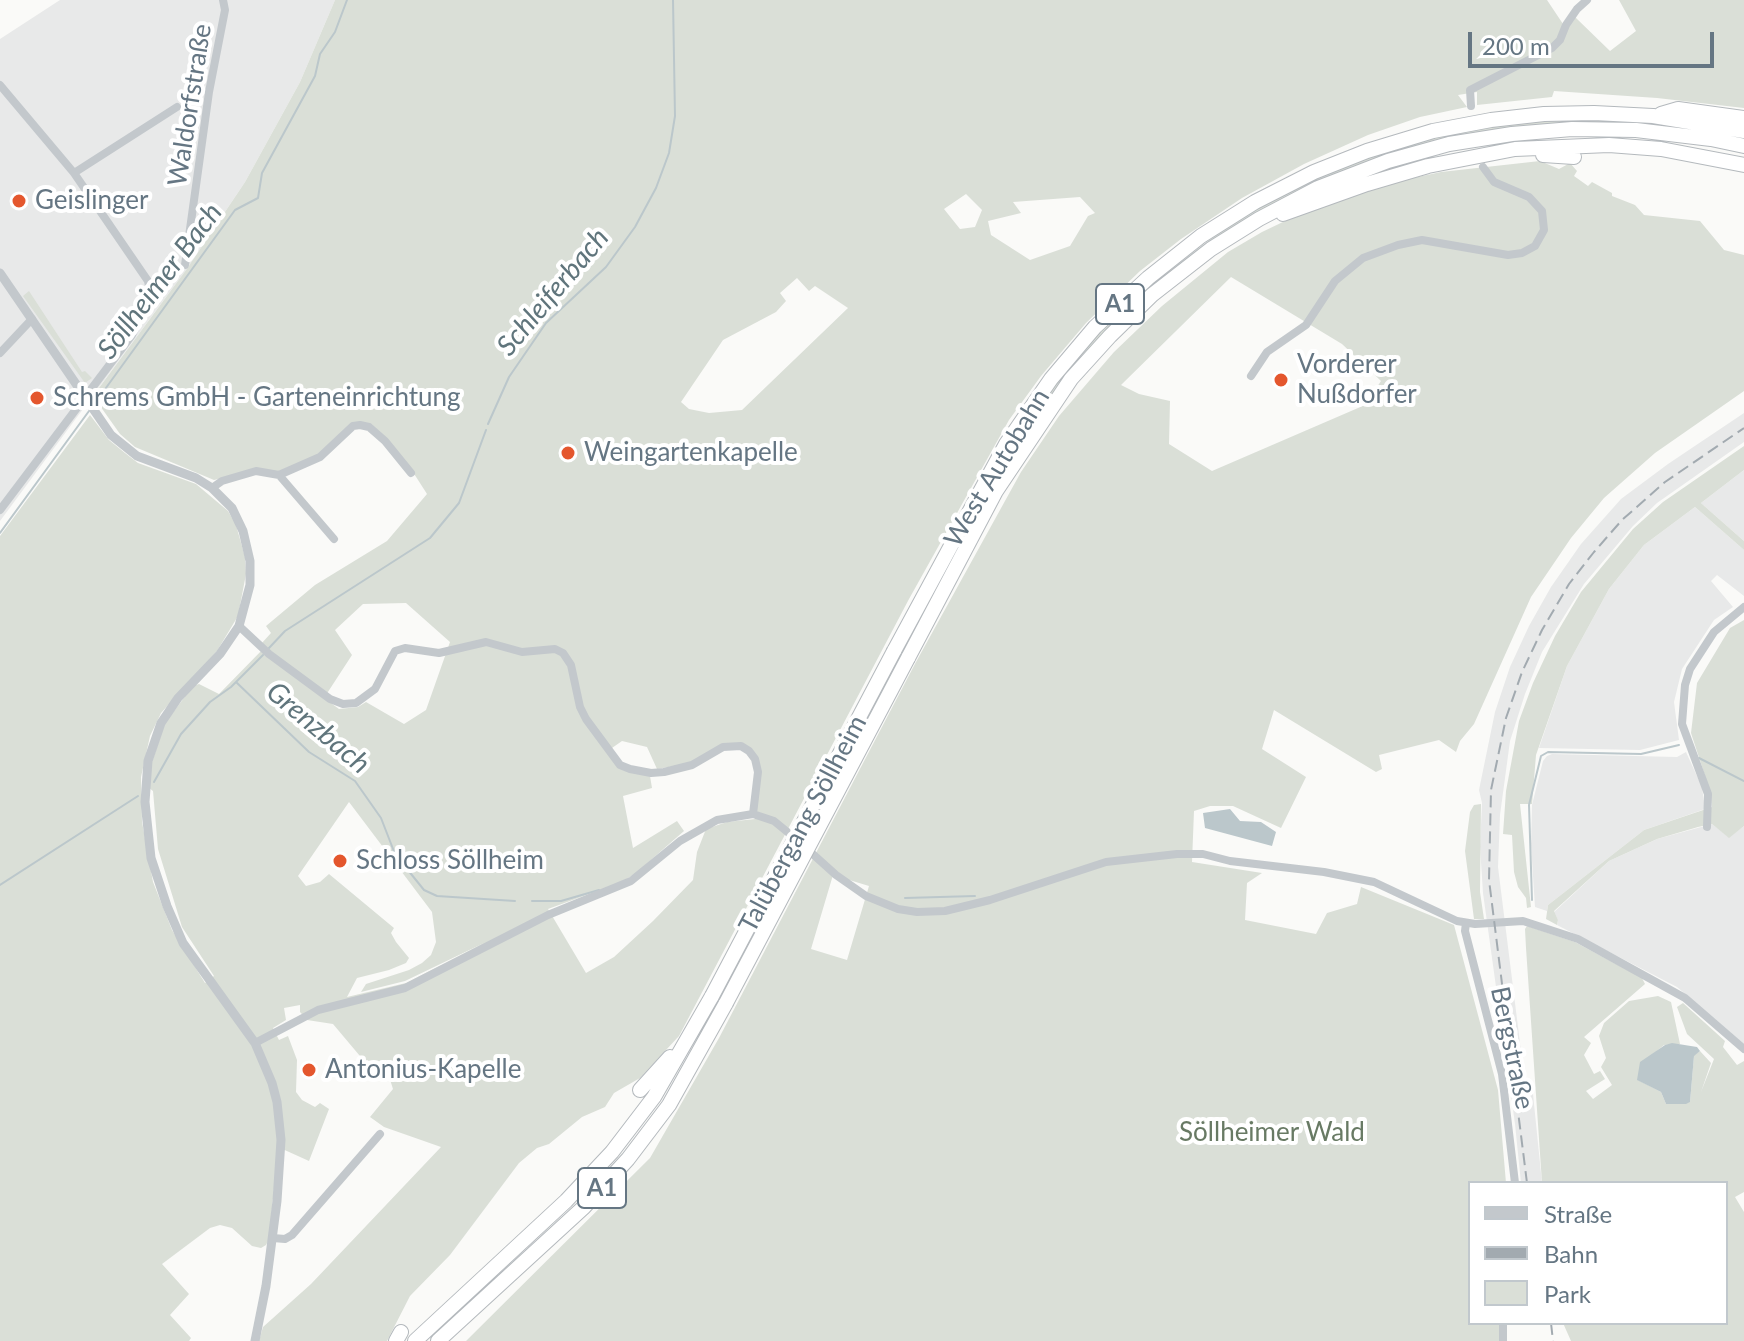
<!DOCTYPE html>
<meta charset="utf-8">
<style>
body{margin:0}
#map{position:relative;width:1744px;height:1341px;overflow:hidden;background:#fafaf8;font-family:Lato,sans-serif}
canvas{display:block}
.legend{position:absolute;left:1468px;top:1181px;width:260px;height:144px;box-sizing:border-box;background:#fff;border:2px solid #c1c8cd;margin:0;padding:10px 14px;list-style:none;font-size:24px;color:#657683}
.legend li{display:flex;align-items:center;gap:16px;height:40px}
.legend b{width:40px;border:2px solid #c1c8cd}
.scale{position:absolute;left:1468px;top:32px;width:246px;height:36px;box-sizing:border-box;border:4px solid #657683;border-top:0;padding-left:10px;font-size:24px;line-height:28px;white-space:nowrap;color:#657683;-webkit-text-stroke:6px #fff;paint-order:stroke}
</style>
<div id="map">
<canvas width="1744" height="1341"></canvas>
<ul class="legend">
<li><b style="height:10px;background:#c3c8cc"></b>Straße</li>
<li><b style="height:10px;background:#a2aab0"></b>Bahn</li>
<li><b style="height:22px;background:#dadfd7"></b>Park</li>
</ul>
<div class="scale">200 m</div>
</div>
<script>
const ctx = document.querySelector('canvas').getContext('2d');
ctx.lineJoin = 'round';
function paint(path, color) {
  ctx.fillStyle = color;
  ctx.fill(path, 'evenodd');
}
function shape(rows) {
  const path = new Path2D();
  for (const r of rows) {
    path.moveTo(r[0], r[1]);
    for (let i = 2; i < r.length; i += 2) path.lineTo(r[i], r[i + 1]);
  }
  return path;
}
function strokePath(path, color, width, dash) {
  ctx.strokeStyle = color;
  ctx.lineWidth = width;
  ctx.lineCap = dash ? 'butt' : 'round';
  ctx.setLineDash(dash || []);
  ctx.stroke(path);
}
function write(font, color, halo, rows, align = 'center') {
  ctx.font = font + ' Lato,sans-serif';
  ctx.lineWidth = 8;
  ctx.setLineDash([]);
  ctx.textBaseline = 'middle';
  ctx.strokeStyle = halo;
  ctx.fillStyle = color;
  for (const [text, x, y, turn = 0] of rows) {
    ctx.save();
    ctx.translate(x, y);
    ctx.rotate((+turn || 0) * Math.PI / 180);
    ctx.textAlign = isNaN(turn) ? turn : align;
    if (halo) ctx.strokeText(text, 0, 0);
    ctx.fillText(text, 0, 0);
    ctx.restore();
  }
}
const built = shape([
 [60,0,335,0,300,82,245,182,186,270,0,521,0,39],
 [1744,413,1744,442,1657,503,1633,526,1584,584,1542,652,1525,694,1510,741,1500,815,1498,867,1525,1083,1532,1084,1542,1183,1521,1183,1515,1124,1483,893,1480,847,1482,803,1479,790,1495,712,1510,667,1529,626,1551,587,1581,544,1621,499,1668,464],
 [1744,470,1744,541,1701,503],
 [1695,507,1744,550,1744,596,1717,575,1711,581,1733,607,1714,620,1682,669,1674,702,1679,740,1640,750,1539,748,1567,666,1609,589,1644,545],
 [1686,752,1702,787,1705,809,1644,830,1548,905,1547,911,1535,907,1531,845,1532,805,1543,761,1547,756,1552,754,1677,757],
 [1712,824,1729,837,1744,826,1744,1044,1677,987,1557,925,1558,920,1554,912,1609,861,1657,839]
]);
const green = shape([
 [335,0,1547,0,1563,24,1575,17,1610,51,1636,31,1619,0,1744,0,1744,108,1657,98,1554,91,1552,97,1477,105,1477,92,1458,95,1467,107,1420,117,1368,135,1304,164,1242,198,1181,239,1140,271,1086,323,1041,376,1009,420,909,599,679,1036,640,1078,614,1093,605,1107,582,1117,549,1144,537,1148,519,1163,450,1255,410,1296,387,1341,259,1341,263,1327,311,1284,441,1147,384,1127,370,1117,393,1089,387,1070,365,1062,333,1024,307,1020,300,1012,300,1005,284,1008,286,1020,273,1028,279,1040,288,1036,297,1060,296,1092,302,1100,315,1107,320,1103,329,1109,309,1161,278,1147,269,1239,266,1245,261,1248,252,1246,232,1228,220,1225,210,1228,162,1264,189,1294,170,1315,191,1338,189,1341,0,1341,0,536,90,415,109,440,125,453,138,463,196,484,228,511,236,525,245,557,246,574,238,616,217,651,161,713,150,736,141,777,142,822,153,882,172,930,205,983,214,976,182,927,158,849,153,791,149,788,151,765,165,723,193,686,199,684,219,694,264,648,261,644,271,633,266,626,315,585,387,541,427,494,411,469,360,423,315,456,277,472,257,470,214,480,135,447,120,434,93,396,186,270,245,182,300,82],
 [966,194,982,210,975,227,960,229,944,209],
 [1080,197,1095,213,1088,216,1070,246,1030,260,991,235,988,221,1021,213,1013,202],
 [797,278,809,291,815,286,848,308,742,410,709,413,689,409,681,402,723,340,776,312,786,301,780,293],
 [406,603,450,642,426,710,404,724,366,702,358,707,339,709,324,698,352,655,335,630,363,604],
 [622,741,647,747,657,769,692,763,741,743,761,773,755,819,727,822,706,829,697,852,693,880,653,921,614,957,586,973,548,909,622,882,636,873,684,831,677,821,633,848,623,796,652,788,650,776,612,759,612,748],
 [349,802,432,912,436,942,431,955,422,963,409,970,366,984,361,992,405,981,484,943,406,983,347,997,357,978,389,970,406,963,409,958,396,942,391,933,394,928,329,874,320,882,306,886,298,876],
 [1596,119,1664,123,1744,137,1744,140,1664,126,1596,122,1534,125,1459,135,1405,149,1354,166,1290,195,1234,227,1066,376,1006,463,973,519,1001,462,1064,371,1091,339,1136,296,1233,222,1288,191,1352,162,1403,146,1454,133,1531,120],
 [1540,161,1559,169,1570,163,1577,171,1574,176,1588,186,1592,182,1612,193,1612,196,1635,205,1644,215,1700,221,1724,250,1744,255,1744,391,1655,453,1604,498,1571,538,1531,597,1474,724,1460,741,1456,752,1439,740,1379,755,1382,769,1376,772,1274,710,1262,749,1306,777,1281,828,1233,806,1210,806,1194,811,1192,862,1262,873,1247,883,1245,920,1316,934,1327,913,1357,904,1361,887,1454,925,1498,1090,1506,1183,1470,1183,1470,1323,1502,1323,1499,1327,1499,1341,466,1341,650,1158,719,1038,916,662,1021,472,1059,416,1114,352,1162,306,1228,252,1262,232,1308,210,1390,183,1441,172],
 [1231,277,1342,344,1381,381,1365,405,1212,471,1169,444,1170,401,1139,394,1121,385],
 [833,875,869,886,847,960,811,949],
 [29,291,82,372,85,371,92,378,85,383,23,296],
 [1744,446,1744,470,1701,503,1744,541,1744,550,1695,507,1644,545,1609,589,1567,666,1536,755,1532,804,1520,804,1531,907,1527,908,1526,898,1518,887,1514,872,1512,835,1503,834,1506,791,1519,721,1533,683,1555,636,1581,592,1633,529,1663,502],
 [1744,620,1744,826,1729,838,1712,824,1698,827,1657,839,1609,861,1554,911,1558,920,1557,925,1546,919,1548,905,1644,830,1712,807,1711,794,1691,733,1697,683,1730,628],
 [1481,804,1480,892,1484,919,1474,919,1465,851,1470,812,1474,805],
 [1527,926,1575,942,1642,978,1645,984,1584,1037,1591,1043,1584,1055,1594,1074,1600,1071,1605,1079,1586,1091,1593,1099,1612,1085,1601,1067,1606,1058,1599,1036,1604,1023,1629,1001,1658,996,1671,1002,1680,1044,1664,1045,1646,1060,1638,1080,1661,1092,1666,1104,1690,1102,1694,1055,1700,1051,1711,1063,1701,1092,1714,1059,1687,1034,1677,1007,1683,1003,1725,1041,1723,1047,1737,1065,1744,1061,1744,1192,1735,1197,1744,1212,1744,1341,1571,1341,1563,1323,1726,1323,1726,1183,1542,1183,1526,948,1525,929]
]);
const water = shape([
 [1230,809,1240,821,1261,822,1276,832,1272,846,1205,828,1203,813],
 [1672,1043,1697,1047,1700,1051,1694,1056,1690,1102,1686,1104,1666,1104,1661,1092,1637,1080,1640,1062,1665,1045]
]);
const stream = shape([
 [95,403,235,210,258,198,262,173,315,76,320,54,335,32,347,0],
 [488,424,509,377,546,323,606,267,635,227,656,188,669,153,675,116,673,0],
 [0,533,89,411],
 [269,648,285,631,430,538,459,503,486,430],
 [236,682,309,752,355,781,381,818,395,854,424,890,437,896,515,901],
 [1699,758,1744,781],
 [154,782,181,734,210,702,231,687,263,655],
 [0,885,138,796],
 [905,898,975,896],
 [1532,900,1529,805,1541,756,1548,752,1641,754,1679,745],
 [532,901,561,901,599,890]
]);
const minor = shape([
 [0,85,74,173,148,281,151,296,132,335,0,510],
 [1471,106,1470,90,1552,48,1560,40,1566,25,1577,9,1587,0],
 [74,173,177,107],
 [185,265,209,92,225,10,223,0],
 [0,353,32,319],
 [1251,376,1267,352,1306,325,1335,281,1363,258,1398,245,1422,240,1508,255,1522,253,1535,246,1544,230,1542,211,1529,197,1494,182,1483,167],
 [279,475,334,539],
 [212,488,222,481,256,471,279,475,320,457,353,426,360,425,369,427,385,441,411,473],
 [239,626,269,654,330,699,343,704,356,703,375,689,395,651,405,648,439,653,486,642,522,652,555,649,563,653,571,665,580,707,586,719,620,765,630,769,651,773,664,772,692,765,723,747,741,746,749,751,755,759,758,772,753,814],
 [1707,827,1708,794,1682,724,1685,685,1690,669,1714,632,1744,607],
 [806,848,836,875,866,896,898,909,917,912,945,911,990,900,1106,862,1177,854,1203,854,1230,861,1324,872,1374,882,1457,921,1475,924,1523,921,1578,939,1685,998,1744,1049],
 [1466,923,1465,931,1502,1074,1515,1183],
 [255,1043,318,1010,405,988,548,915,631,881,680,841,717,820,753,814,774,821,796,839],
 [273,1238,285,1239,292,1235,380,1134],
 [1503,1341,1503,1323]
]);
const tertiary = shape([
 [0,273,111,435,137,456,196,478,212,488,232,508,243,531,250,561,250,585,239,626,220,654,178,698,161,723,148,761,145,802,151,858,167,906,183,943,255,1043,272,1083,277,1102,281,1140,277,1201,266,1286,255,1341]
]);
const motorway = shape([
 [1661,114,1678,109,1744,118],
 [1543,155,1574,157],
 [1283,214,1367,184,1428,166,1515,149,1609,145,1661,149,1744,165],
 [894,651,1006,444,1051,379,1095,327,1148,278,1201,236,1255,202,1314,172,1367,151,1433,131,1491,120,1544,114,1594,113,1653,116,1744,131],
 [908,658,996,491,1071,379,1110,336,1152,295,1211,249,1259,219,1318,188,1388,161,1449,144,1512,134,1572,129,1636,130,1711,139,1744,146],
 [640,1090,670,1057],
 [396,1341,401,1332],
 [415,1341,566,1201,612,1152,654,1097,712,996],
 [438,1341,584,1207,628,1159,669,1105,726,1003]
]);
const rail = shape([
 [1527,1183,1489,880,1491,790,1506,718,1522,672,1542,630,1569,584,1594,552,1622,520,1665,482,1744,428],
 [1551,1323,1553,1341]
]);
const motorwayBridge = shape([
 [712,996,894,651],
 [726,1003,908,658]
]);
const markers = [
 [19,201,8,"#e4572e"],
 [1281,380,8,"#e4572e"],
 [37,398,8,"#e4572e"],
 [568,453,8,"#e4572e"],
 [340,861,8,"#e4572e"],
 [309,1070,8,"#e4572e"]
];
const shields = [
 [1120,304,48],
 [602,1188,48]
];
const shieldNames = [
 ["A1",1120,304],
 ["A1",602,1188]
];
const streetNames = [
 ["Waldorfstraße",190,105,-81],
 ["West Autobahn",997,468,-59],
 ["Talübergang Söllheim",803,824,-62],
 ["Bergstraße",1512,1048,78]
];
const poiNames = [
 ["Geislinger",35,201],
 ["Vorderer",1297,365],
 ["Nußdorfer",1297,395],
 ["Schrems GmbH - Garteneinrichtung",53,398],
 ["Weingartenkapelle",584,453],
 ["Schloss Söllheim",356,861],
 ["Antonius-Kapelle",325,1070]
];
const parkNames = [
 ["Söllheimer Wald",1272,1133]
];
const waterNames = [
 ["Söllheimer Bach",160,281,-53],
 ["Schleiferbach",553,292,-50],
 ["Grenzbach",318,728,40]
];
paint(built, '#e8e9e9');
paint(green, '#dadfd7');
paint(water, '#bbc7cb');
strokePath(stream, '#bbc7cb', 2);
strokePath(motorway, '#b4b9bd', 16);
strokePath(minor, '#c3c8cc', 8);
strokePath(tertiary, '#c3c8cc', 9);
strokePath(motorway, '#fff', 14);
strokePath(rail, '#a2aab0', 2, [12, 6]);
strokePath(motorwayBridge, '#b4b9bd', 16, []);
strokePath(motorwayBridge, '#fff', 14);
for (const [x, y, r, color] of markers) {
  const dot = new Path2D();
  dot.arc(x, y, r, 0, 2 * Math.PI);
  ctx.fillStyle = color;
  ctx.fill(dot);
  strokePath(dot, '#fff', 3);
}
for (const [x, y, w] of shields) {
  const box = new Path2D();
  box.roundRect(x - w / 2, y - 20, w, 40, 6);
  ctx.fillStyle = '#fff';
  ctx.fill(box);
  strokePath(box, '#657683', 2);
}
write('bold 24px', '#657683', null, shieldNames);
write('26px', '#657683', '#fff', streetNames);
write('26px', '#657683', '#fff', poiNames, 'left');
write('26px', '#687a64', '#fff', parkNames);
write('italic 28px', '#60757c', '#fff', waterNames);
</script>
